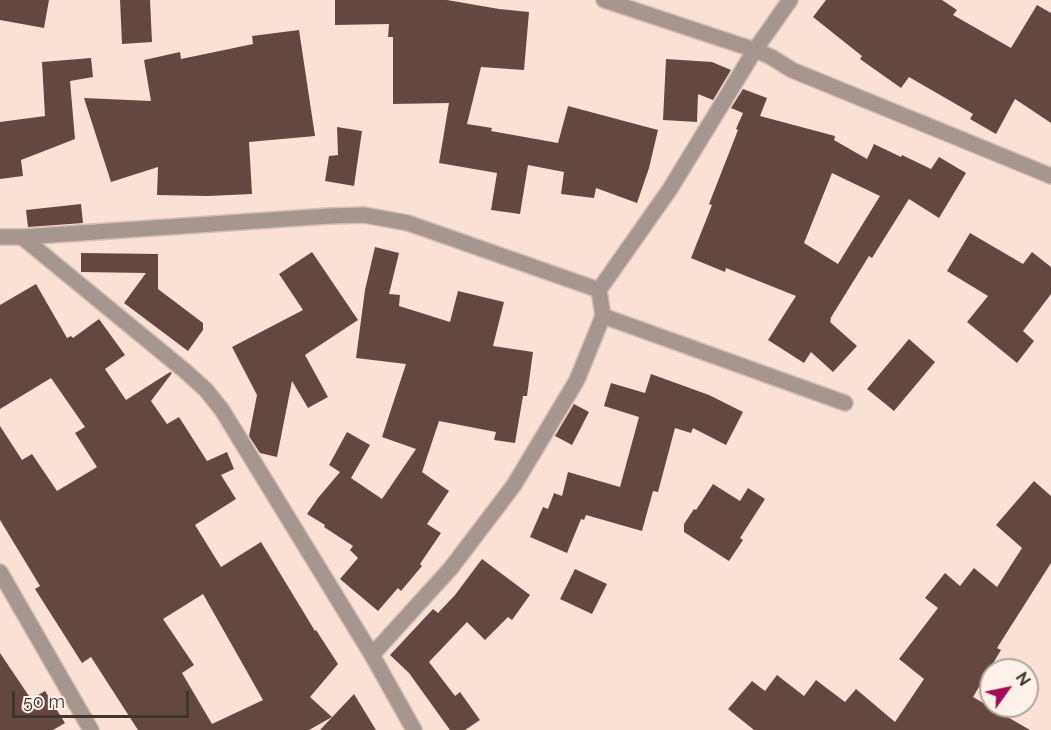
<!DOCTYPE html>
<style>
body{margin:0}
#map{position:relative;width:1051px;height:730px;overflow:hidden;background:#fbe1d3;font-family:Raleway,sans-serif}
canvas{display:block}
.north{position:absolute;left:979px;top:658px;width:60px;height:60px;box-sizing:border-box;background:#fef1ea;border:2px solid #b2a59e;border-radius:50%;rotate:57deg;font-size:16px;font-weight:700;line-height:24px;text-align:center;color:#40342d}
.north::after{content:'';display:block;margin:auto;width:21px;height:27px;background:#9f0e57;clip-path:polygon(50% 0,100% 100%,50% 72%,0 100%)}
.scale{position:absolute;left:12px;top:691px;width:177px;height:27px;box-sizing:border-box;border:3px solid #40342d;border-top:0;padding-left:8px;font-size:18px;line-height:21px;white-space:nowrap;color:#40342d;-webkit-text-stroke:4px #fef1ea;paint-order:stroke}
</style>
<div id="map">
<canvas width="1051" height="730"></canvas>
<div class="north">N</div>
<div class="scale">50 m</div>
</div>
<script>
const ctx = document.querySelector('canvas').getContext('2d');
ctx.lineJoin = 'round';
function paint(path, color) {
  ctx.fillStyle = color;
  ctx.fill(path, 'evenodd');
}
function shape(rows) {
  const path = new Path2D();
  for (const r of rows) {
    path.moveTo(r[0], r[1]);
    for (let i = 2; i < r.length; i += 2) path.lineTo(r[i], r[i + 1]);
  }
  return path;
}
function strokePath(path, color, width, dash) {
  ctx.strokeStyle = color;
  ctx.lineWidth = width;
  ctx.lineCap = dash ? 'butt' : 'round';
  ctx.setLineDash(dash || []);
  ctx.stroke(path);
}
const building = shape([
 [0,0,49,0,44,28,0,20],
 [120,0,150,0,152,42,122,44],
 [335,0,447,0,499,9,529,12,524,70,481,67,467,124,492,128,491,131,558,143,568,106,658,130,649,168,637,203,596,188,594,198,561,194,564,172,528,165,520,214,491,210,497,173,439,163,449,103,393,104,393,37,388,37,389,24,335,25],
 [826,0,942,0,957,10,953,15,1011,48,1037,5,1051,13,1051,123,1015,99,996,134,970,119,973,114,909,77,901,88,860,59,862,56,813,17],
 [299,30,315,136,249,142,252,194,208,196,157,195,158,167,111,182,84,98,151,101,144,60,180,52,181,59,253,44,252,36],
 [91,58,93,77,70,81,75,139,21,160,23,176,0,179,0,122,45,116,42,62],
 [666,59,712,62,731,70,713,100,698,94,697,122,663,120],
 [743,89,767,98,760,116,835,136,834,140,867,159,874,144,901,157,902,155,931,169,939,157,966,173,939,218,909,199,872,258,869,256,830,319,831,319,830,322,857,346,833,372,811,352,804,363,768,340,796,296,726,268,725,272,691,258,712,205,709,204,738,130,736,129,743,113,731,108],
 [832,173,880,196,838,264,804,243],
 [337,127,362,131,354,186,325,181,329,156,338,155],
 [81,204,83,223,28,227,26,210],
 [970,233,1023,264,1032,252,1051,267,1051,294,1023,331,1034,341,1017,363,967,322,988,296,947,271],
 [375,247,399,253,389,294,400,295,399,306,450,322,458,291,504,302,493,346,533,352,527,396,523,396,515,443,494,440,496,432,439,421,422,472,449,491,427,524,441,533,420,564,422,566,401,591,398,588,378,611,340,579,358,558,350,550,353,546,324,527,325,525,307,514,318,498,340,472,329,465,347,432,370,445,351,478,382,499,416,449,382,437,406,364,356,358,365,290],
 [312,252,358,320,305,355,328,397,308,408,292,381,277,457,260,453,249,436,257,395,232,347,303,310,279,274],
 [81,253,158,254,158,289,203,323,203,330,188,351,124,303,146,273,81,272],
 [36,284,67,338,71,336,73,338,99,319,125,355,105,369,126,400,170,372,172,373,151,401,167,424,179,417,207,461,227,452,234,469,221,475,236,499,195,525,221,567,261,542,315,631,316,630,338,664,310,697,332,717,309,730,138,730,91,657,82,663,35,589,40,586,0,520,0,426,22,460,32,454,57,491,97,467,75,433,85,427,51,378,0,409,0,305],
 [203,594,263,700,212,724,182,673,194,665,163,619],
 [909,339,935,362,894,411,867,389],
 [651,374,709,395,743,412,726,445,693,428,691,433,675,428,658,492,653,491,642,531,586,515,584,520,581,519,567,553,530,537,543,507,548,509,554,493,562,496,568,472,620,487,639,417,604,406,611,383,645,393],
 [574,404,589,412,572,445,555,436],
 [1034,481,1051,496,1051,563,997,648,1001,650,973,697,1030,730,754,730,728,709,752,681,765,691,777,675,804,696,816,680,845,702,856,689,895,722,924,679,899,659,938,608,925,598,945,573,960,586,974,568,997,587,1022,548,996,525],
 [713,484,740,501,748,488,765,499,740,538,743,540,729,561,684,532,684,524,694,509,696,510],
 [482,559,530,595,512,620,508,617,485,640,467,622,429,662,455,696,460,692,480,720,465,730,450,730,409,673,390,655,433,609,438,613,455,595],
 [575,569,607,584,592,614,560,599],
 [0,653,31,699,45,691,65,723,53,730,0,730],
 [354,694,376,730,320,730]
]);
const minor = shape([
 [604,0,755,50,790,0],
 [0,237,22,237,329,216,364,215,408,223,599,290,670,189,755,50,771,57,792,70,1051,176],
 [22,237,185,371,206,390,222,410,372,655,414,730],
 [603,316,845,403],
 [0,572,91,730],
 [372,655,451,568,514,485,577,380,603,316,599,290]
]);
paint(building, '#654742');
strokePath(minor, '#d6beb2', 18);
strokePath(minor, '#a59790', 15);
</script>
